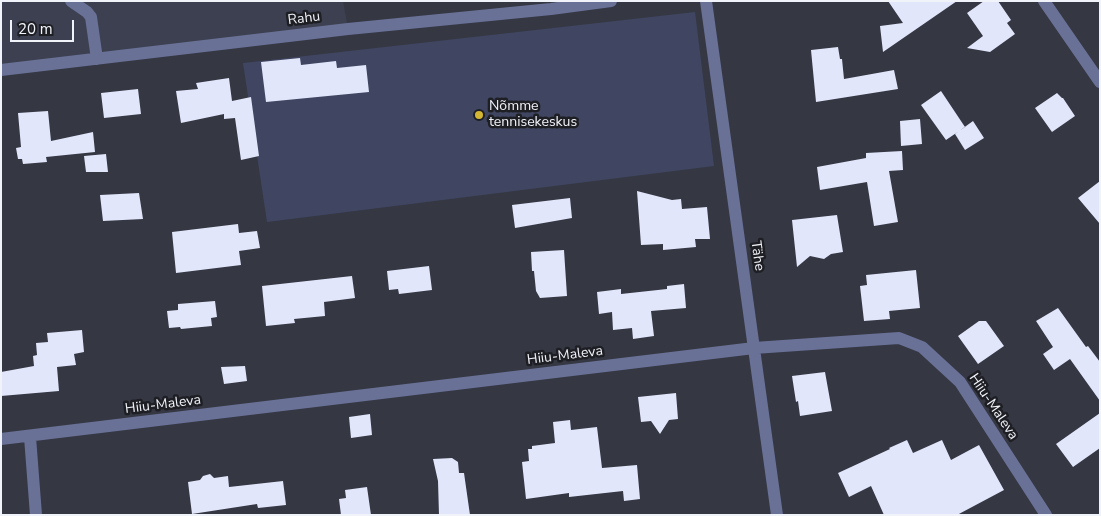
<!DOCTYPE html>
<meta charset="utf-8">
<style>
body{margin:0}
#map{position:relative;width:1101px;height:516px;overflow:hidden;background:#353743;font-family:"Nunito Sans",sans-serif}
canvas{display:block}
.frame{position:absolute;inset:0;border:2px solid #f1f3fa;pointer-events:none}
.scale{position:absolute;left:10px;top:20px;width:64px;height:22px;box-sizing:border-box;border:2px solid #f1f3fa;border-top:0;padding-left:6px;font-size:15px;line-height:18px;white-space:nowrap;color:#f1f3fa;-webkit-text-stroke:4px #1e1f24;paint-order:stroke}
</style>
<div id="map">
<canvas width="1101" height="516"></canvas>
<div class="frame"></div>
<div class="scale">20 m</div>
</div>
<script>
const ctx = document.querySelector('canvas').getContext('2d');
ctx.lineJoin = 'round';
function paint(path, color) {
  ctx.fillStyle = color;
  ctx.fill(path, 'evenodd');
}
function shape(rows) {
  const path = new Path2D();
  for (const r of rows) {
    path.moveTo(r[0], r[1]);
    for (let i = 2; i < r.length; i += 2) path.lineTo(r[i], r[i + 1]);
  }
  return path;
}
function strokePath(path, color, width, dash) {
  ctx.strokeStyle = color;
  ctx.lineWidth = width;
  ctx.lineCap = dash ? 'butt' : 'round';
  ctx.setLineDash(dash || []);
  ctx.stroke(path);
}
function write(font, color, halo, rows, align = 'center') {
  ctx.font = font + ' "Nunito Sans",sans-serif';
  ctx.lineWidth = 5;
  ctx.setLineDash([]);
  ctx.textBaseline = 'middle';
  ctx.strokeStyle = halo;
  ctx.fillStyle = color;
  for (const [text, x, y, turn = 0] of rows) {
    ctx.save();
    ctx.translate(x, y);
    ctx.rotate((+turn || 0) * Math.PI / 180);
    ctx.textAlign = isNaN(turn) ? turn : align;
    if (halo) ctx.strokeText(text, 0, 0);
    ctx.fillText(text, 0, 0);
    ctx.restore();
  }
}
const built = shape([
 [1,1,343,1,348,29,1,70]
]);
const green = shape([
 [695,12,714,166,267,222,243,63]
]);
const building = shape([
 [888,1,957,1,883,52,880,26,903,23],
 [984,1,998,1,1011,20,1007,23,1015,34,990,52,967,48,983,36,967,13],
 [838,47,840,59,842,59,844,79,894,70,898,89,816,102,811,50],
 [300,58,301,65,336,61,337,68,366,65,369,92,266,102,261,62],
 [229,78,232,101,251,97,259,156,241,160,235,118,224,119,224,114,181,123,176,91,198,89,196,83],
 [138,89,141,114,104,118,101,93],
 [941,91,965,127,946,140,921,105],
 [1057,93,1062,98,1063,98,1075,116,1052,132,1035,108],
 [48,111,51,141,93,132,95,152,46,157,47,162,23,164,22,159,18,159,16,148,21,147,18,113],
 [920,119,922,144,901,146,900,121],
 [973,121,984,138,965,150,955,134],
 [902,151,903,170,889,171,898,222,874,226,867,182,820,190,817,167,866,158,866,153],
 [106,154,108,172,86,172,84,156],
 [1100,181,1100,224,1078,198],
 [637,191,672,200,681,199,682,209,707,207,710,239,695,239,696,247,663,250,663,244,641,245],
 [139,193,143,219,103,221,100,195],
 [570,198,572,218,515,228,512,205],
 [837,215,843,252,831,254,824,259,810,256,797,267,792,220],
 [238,224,239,233,257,231,260,248,239,251,241,265,176,273,172,232],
 [564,250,567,296,540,298,536,291,534,271,532,271,531,252],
 [429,266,432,290,399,294,398,289,389,290,387,271],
 [916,270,920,308,889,311,890,319,864,321,860,286,867,285,866,275],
 [352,276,355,298,324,302,325,316,294,319,295,323,266,326,262,286],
 [684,284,686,308,651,311,654,336,633,339,632,328,613,330,612,312,599,314,597,292,621,289,621,294,667,289,667,286],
 [215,301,217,317,211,318,212,326,181,329,180,327,169,328,167,311,178,310,178,304],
 [1058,308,1086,347,1088,346,1100,362,1100,401,1070,359,1054,370,1043,354,1053,347,1036,321],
 [979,321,986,321,1004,346,978,364,958,336],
 [82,330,84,352,74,354,76,365,57,367,59,391,1,396,1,372,34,366,33,356,37,355,36,343,48,342,47,333],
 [245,366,247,381,224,384,221,367],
 [825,372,832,411,800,416,798,401,796,402,792,376],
 [676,393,678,419,669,420,660,434,651,421,641,422,638,397],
 [1100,413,1100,448,1073,467,1056,444],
 [370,414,372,435,351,438,349,417],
 [570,420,571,430,597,427,602,468,637,465,640,499,624,501,623,491,569,497,569,493,526,499,522,462,529,461,528,449,532,449,532,446,555,443,553,422],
 [907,440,913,453,942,440,951,460,979,445,1004,490,957,515,884,515,871,486,849,497,838,473,890,449,889,448],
 [452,458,458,462,459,473,464,473,470,515,439,515,438,481,433,459],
 [210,474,214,478,228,476,229,487,283,481,286,505,258,508,257,504,192,514,188,482,200,480,203,476],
 [367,487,371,515,341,515,339,499,346,498,345,490]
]);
const minor = shape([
 [71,1,87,12,91,17,97,59],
 [706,1,777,515],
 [1044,1,1100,82],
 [1,70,348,29,551,9,611,1],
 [30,437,36,515],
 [1,439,754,348,899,338,922,347,960,382,1046,515]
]);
const markers = [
 [479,115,5,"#d4b635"]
];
const streetNames = [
 ["Rahu",304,19,-7],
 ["Tähe",757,256,82],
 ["Hiiu-Maleva",565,356,-7],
 ["Hiiu-Maleva",163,405,-7],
 ["Hiiu-Maleva",993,407,56]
];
const poiNames = [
 ["Nõmme",489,107],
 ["tennisekeskus",489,123]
];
paint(built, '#3d4051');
paint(green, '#404661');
paint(building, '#e1e6fb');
strokePath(minor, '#697196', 12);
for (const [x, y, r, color] of markers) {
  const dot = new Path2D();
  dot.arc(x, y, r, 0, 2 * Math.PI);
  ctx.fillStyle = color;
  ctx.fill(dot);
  strokePath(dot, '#1e1f24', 2);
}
write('14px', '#f1f3fa', '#1e1f24', streetNames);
write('14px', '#f1f3fa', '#1e1f24', poiNames, 'left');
</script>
